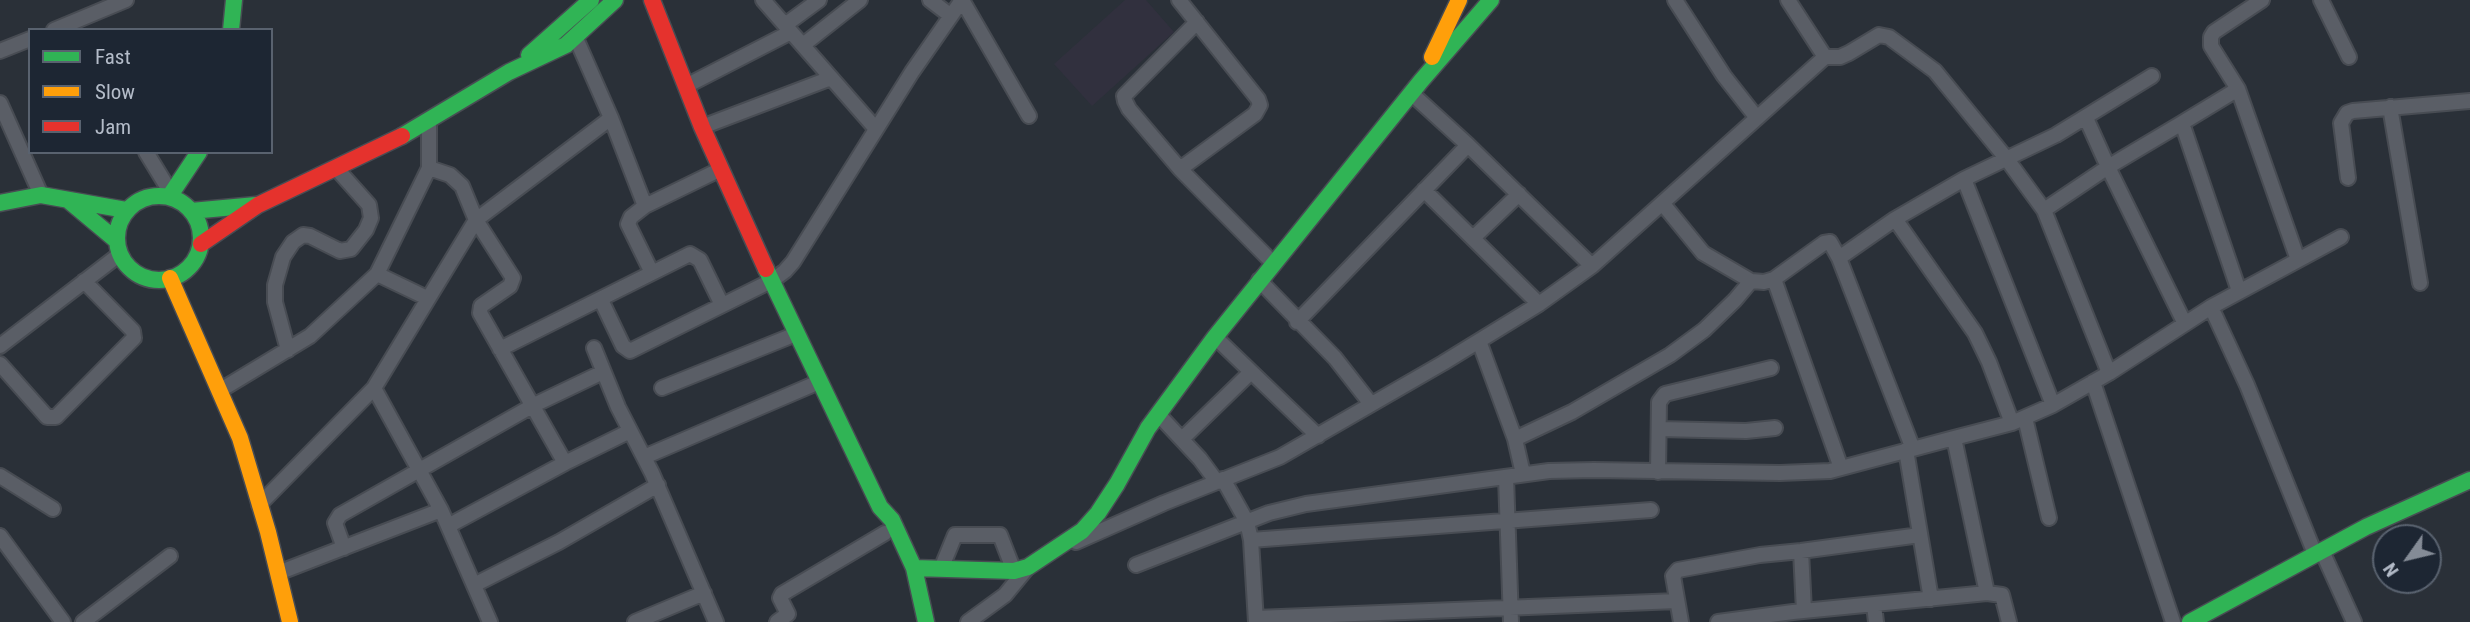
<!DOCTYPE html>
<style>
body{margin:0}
#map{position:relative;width:2470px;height:622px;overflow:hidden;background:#2a3038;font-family:"Roboto Condensed",sans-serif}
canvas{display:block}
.legend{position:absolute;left:28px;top:28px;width:245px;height:126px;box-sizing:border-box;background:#1d2633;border:2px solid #59626f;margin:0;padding:9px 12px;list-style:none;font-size:21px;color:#b4bcc9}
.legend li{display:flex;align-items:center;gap:14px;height:35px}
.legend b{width:35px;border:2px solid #59626f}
.north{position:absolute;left:2372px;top:524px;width:70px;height:70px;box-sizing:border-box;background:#1d2633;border:2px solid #59626f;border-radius:50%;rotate:236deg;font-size:19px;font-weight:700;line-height:28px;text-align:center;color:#b4bcc9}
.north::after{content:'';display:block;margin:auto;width:24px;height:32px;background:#848b96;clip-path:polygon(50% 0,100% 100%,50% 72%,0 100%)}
</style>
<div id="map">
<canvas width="2470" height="622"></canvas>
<ul class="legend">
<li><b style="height:9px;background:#30b455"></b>Fast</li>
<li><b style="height:9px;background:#ff9f0a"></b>Slow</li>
<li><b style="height:9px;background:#e5322d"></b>Jam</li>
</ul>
<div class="north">N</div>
</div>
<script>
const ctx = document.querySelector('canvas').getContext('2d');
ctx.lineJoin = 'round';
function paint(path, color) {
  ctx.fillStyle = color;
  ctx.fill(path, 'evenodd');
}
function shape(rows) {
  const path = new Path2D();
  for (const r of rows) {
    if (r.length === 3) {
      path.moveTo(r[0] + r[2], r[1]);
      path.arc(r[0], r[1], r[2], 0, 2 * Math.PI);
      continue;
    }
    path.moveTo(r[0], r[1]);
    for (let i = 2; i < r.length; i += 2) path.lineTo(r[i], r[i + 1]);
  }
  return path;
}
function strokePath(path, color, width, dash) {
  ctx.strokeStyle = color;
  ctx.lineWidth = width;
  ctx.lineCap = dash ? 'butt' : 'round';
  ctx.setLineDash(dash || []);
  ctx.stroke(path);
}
const medical = shape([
 [1125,0,1146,0,1174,32,1092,106,1054,64]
]);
const street = shape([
 [763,0,876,129],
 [930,0,951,16],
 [1179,0,1258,99,1260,105,1255,114,1180,169],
 [1675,0,1724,76,1757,118],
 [1788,0,1825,57],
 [2321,0,2349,57],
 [1197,22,1124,96,1125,101,1129,109,1180,169,1273,263],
 [785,25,819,0],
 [54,30,126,0],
 [575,36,611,118,645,206,721,169],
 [803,45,860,0],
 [0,51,30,39],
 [686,86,791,32],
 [2238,89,2298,260],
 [1411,93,1468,145,1592,266],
 [0,103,41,195],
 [2390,107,2420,283],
 [2086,118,2108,167,2185,324],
 [429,121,429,168,450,175,462,186,476,220,513,278,510,286,481,306,480,313,565,463,448,526],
 [702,127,831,78],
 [146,152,171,193],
 [2348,178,2341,123,2347,113,2353,111,2470,101],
 [1964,179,2053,405],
 [1424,190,1539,304],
 [645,206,631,217,628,224,652,273],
 [2044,210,2108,167,2182,123],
 [1895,219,1975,333,1989,362,2012,423],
 [1473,238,1519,194],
 [1839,258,1895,219,1964,179,2056,135,2152,76],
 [1774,279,1841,468],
 [1259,280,1335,358,1371,404],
 [1751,281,1764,282,1774,279,1824,243,1830,242,1839,258,1913,449],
 [2239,291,2182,123,2238,89,2211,46,2211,37,2214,32,2262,0],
 [427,298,377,274,429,168],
 [601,300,623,346,630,351,773,280,785,271,793,262,912,72,962,0,1029,116],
 [2211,307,2247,385,2315,554],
 [1297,322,1468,145],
 [1215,337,1318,436],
 [1479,341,1515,439,1523,474],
 [0,346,120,254],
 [594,348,618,407,652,473,716,622],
 [500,349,690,254,700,260,722,305],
 [288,350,275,302,275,285,283,257,293,242,303,235,310,236,340,251,351,249,366,230,371,218,369,205,336,168],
 [0,364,47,417,56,417,134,338,133,331,84,281],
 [2093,382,2173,622],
 [374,388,441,510,490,622],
 [662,388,796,334],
 [219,391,310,336,377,274],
 [1158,414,1200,459,1217,482],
 [2025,418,2049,518],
 [1659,429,1746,431,1775,428],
 [1954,438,1987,593],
 [1182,439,1251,372],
 [1515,439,1572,412,1670,355,1704,330,1735,300,1751,281,1703,253,1663,204],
 [1906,450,1931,599],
 [644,457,819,382],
 [565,463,630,431],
 [1658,472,1659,402,1665,394,1771,368],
 [0,476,53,509],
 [1506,477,1511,622],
 [1223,479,1247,522,1251,540,1256,622],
 [259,505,374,388,476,220,611,118],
 [0,536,63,622],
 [1251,540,1651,510],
 [1076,542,1164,503,1280,457,1443,363,1539,304,1592,266,1825,57,1840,57,1849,53,1879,35,1889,37,1935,71,2006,158,2044,210,2109,373],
 [344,548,335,523,340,515,534,405,603,372],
 [1801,551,1804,611],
 [2322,551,2354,622],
 [1136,565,1269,513,1306,504,1549,471,1594,470,1780,473,1830,471,1954,438,2012,423,2053,405,2109,373,2211,307,2341,237],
 [941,569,955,535,1000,535,1014,571],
 [278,573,441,510],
 [474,585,559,542,658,485],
 [1874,605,1876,622],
 [1256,618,1677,601],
 [83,622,170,556],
 [635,622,704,593],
 [777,622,788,614,780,598,782,594,885,533],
 [968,622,1005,595,1028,567],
 [1681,622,1673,576,1678,570,1760,555,1801,551,1920,535],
 [1718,622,1793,612,1987,593,2002,595,2009,622]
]);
const fast = shape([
 [231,30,234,0],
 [529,55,591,0],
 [402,136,509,72,566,45,615,0],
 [159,238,42],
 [169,197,199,152],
 [68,200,117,241],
 [0,203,41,195,126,210],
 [191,211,256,205],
 [766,269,880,507,892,520,914,568,926,622],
 [914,568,1014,571,1028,567,1082,531,1098,513,1117,484,1148,428,1215,337,1421,81,1491,0],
 [2190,622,2366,527,2470,480]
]);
const slow = shape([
 [1432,57,1459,0],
 [170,278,240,438,268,532,290,622]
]);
const jam = shape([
 [652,0,702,127,766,269],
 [201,244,258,205,402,136]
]);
paint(medical, '#31303e');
strokePath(street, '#484c53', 18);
strokePath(fast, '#484c53', 19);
strokePath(slow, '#484c53', 19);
strokePath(jam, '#484c53', 19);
strokePath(street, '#5a5e66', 14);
strokePath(fast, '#30b455', 16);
strokePath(slow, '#ff9f0a', 16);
strokePath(jam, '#e5322d', 16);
</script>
